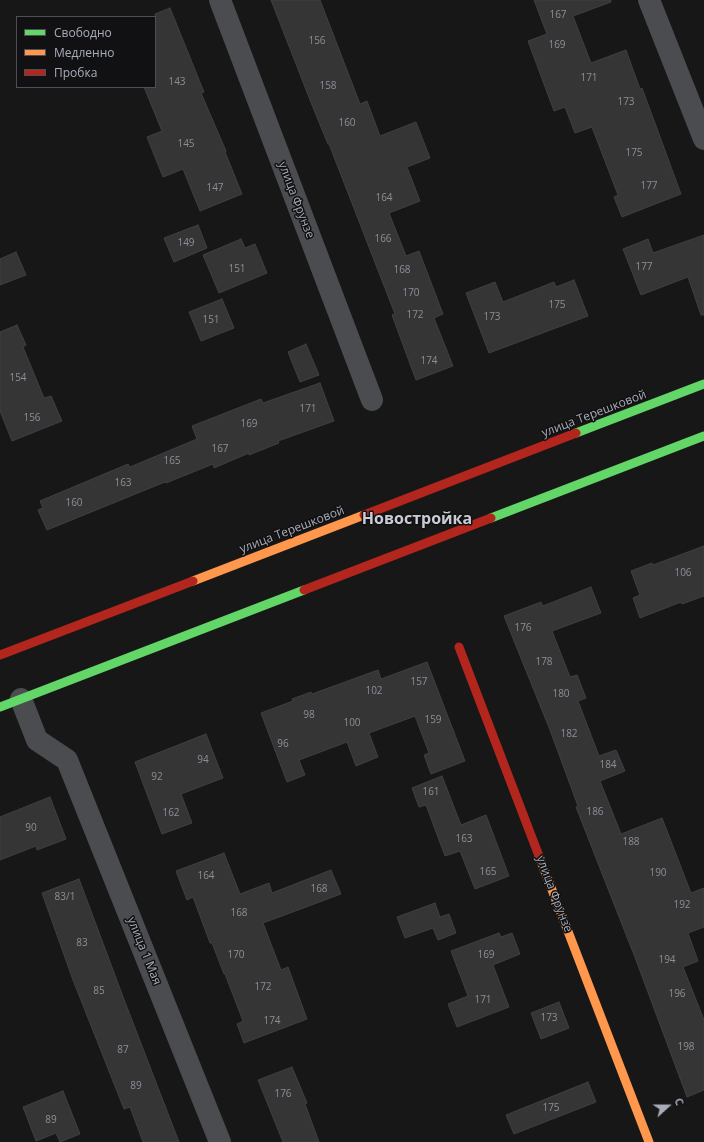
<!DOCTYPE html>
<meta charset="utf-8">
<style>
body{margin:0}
#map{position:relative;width:704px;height:1142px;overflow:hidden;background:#171717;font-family:"Open Sans",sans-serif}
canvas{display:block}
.legend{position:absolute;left:16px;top:16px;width:140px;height:72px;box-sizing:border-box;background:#111113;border:1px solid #4d4f55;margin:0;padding:5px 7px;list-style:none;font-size:12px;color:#a8adb8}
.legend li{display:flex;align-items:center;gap:8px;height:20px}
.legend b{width:20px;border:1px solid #4d4f55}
.north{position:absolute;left:648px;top:1086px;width:40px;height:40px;-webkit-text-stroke:3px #111113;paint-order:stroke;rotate:69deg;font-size:11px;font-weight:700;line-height:16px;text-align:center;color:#a8adb8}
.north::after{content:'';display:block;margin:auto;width:14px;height:18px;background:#a8adb8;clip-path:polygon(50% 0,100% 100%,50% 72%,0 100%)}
</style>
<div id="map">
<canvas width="704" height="1142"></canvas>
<ul class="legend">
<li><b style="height:5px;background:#63d668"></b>Свободно</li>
<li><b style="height:5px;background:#ff974d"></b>Медленно</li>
<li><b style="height:5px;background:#b3261e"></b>Пробка</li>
</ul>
<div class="north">С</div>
</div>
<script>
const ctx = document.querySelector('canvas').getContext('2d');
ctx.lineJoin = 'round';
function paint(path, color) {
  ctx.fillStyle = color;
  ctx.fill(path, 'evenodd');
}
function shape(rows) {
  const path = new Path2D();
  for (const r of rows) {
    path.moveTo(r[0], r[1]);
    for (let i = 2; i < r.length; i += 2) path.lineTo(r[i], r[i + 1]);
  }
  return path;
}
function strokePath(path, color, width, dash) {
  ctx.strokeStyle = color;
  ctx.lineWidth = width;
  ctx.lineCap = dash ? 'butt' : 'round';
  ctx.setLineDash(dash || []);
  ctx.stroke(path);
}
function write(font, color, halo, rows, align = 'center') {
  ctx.font = font + ' "Open Sans",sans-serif';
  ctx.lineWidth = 3;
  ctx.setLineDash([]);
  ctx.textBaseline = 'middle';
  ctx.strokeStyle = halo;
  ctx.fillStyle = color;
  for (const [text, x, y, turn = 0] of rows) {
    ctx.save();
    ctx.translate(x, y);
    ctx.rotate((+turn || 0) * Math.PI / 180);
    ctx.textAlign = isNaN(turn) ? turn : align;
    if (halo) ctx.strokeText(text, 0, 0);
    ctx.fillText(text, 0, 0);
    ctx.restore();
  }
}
const building = shape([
 [271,0,320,0,360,104,367,101,380,136,416,122,430,158,407,167,420,201,389,213,406,256,419,251,443,314,434,318,453,366,416,380,392,315,395,314,329,144,328,144,312,105,271,0],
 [534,0,611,0,611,2,573,16,591,63,626,50,640,89,642,88,681,194,622,217,614,197,618,195,592,127,575,133,565,107,554,111,528,41,547,34,534,0],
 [170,8,204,92,201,93,226,151,225,152,242,194,200,211,183,169,163,177,147,137,162,131,144,87,155,87,155,14,170,8],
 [198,225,207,248,174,262,164,238,198,225],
 [704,235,704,315,701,315,688,277,641,295,623,249,648,239,653,253,704,235],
 [241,239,245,248,255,244,267,273,219,293,203,255,241,239],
 [16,252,26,275,0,285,0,259,16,252],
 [574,280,588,316,489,353,466,293,495,282,503,302,554,282,556,287,574,280],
 [222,299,234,328,201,341,189,312,222,299],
 [17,325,26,345,23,347,44,398,51,396,62,421,12,441,0,411,0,332,17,325],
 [306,344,319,375,300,382,288,352,306,344],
 [320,383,334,421,278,441,279,443,249,455,249,453,214,468,213,464,166,483,165,482,47,530,38,510,43,508,40,501,128,464,130,467,197,439,192,426,261,399,263,403,320,383],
 [704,546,704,596,682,604,681,602,640,618,633,598,640,595,631,571,652,563,653,565,704,546],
 [591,587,601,613,552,631,570,677,577,675,586,698,578,701,599,756,616,750,625,771,600,781,621,834,662,818,691,893,704,888,704,927,688,933,698,961,683,967,704,1020,704,1090,687,1097,636,960,576,807,578,806,550,730,504,616,541,602,543,606,591,587],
 [427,662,465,761,431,774,424,755,429,753,415,716,369,733,378,757,356,766,347,742,299,760,305,775,287,782,261,713,293,701,292,699,311,692,312,694,378,670,381,679,427,662],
 [206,734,223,778,181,794,192,823,162,834,135,762,206,734],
 [442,776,461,825,486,815,509,876,475,889,460,851,445,856,426,805,419,807,412,788,442,776],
 [50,797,66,839,37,850,36,846,0,860,0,817,50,797],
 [224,853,240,894,269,883,272,893,331,870,341,894,263,923,281,970,288,967,307,1019,244,1043,237,1024,243,1021,225,974,224,974,212,943,210,943,193,897,187,900,176,871,224,853],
 [79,879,125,1002,179,1142,143,1142,130,1107,124,1109,73,980,42,893,79,879],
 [435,903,440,917,449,914,456,933,438,940,433,928,405,938,397,917,435,903],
 [499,933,501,937,512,933,520,954,493,965,509,1007,457,1027,448,1004,468,996,451,951,499,933],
 [559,1002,569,1028,541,1039,531,1013,559,1002],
 [292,1067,307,1103,305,1104,319,1142,283,1142,258,1080,292,1067],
 [588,1082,596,1102,514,1134,506,1115,588,1082],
 [63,1091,80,1134,60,1142,56,1133,36,1141,23,1107,63,1091]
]);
const street = shape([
 [220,0,372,400],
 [649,0,704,139],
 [21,699,37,740,67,760,220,1142]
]);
const fast = shape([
 [576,433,704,384],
 [491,518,704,436],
 [0,707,304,590]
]);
const slow = shape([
 [193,581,364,515],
 [539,856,649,1142]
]);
const jam = shape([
 [364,515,576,433],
 [304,590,491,518],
 [459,647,539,856],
 [0,655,193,581]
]);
const numberNames = [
 ["167",558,15],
 ["156",317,41],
 ["169",557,45],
 ["171",589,78],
 ["143",177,82],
 ["158",328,86],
 ["173",626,102],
 ["160",347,123],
 ["145",186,144],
 ["175",634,153],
 ["177",649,186],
 ["147",215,188],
 ["164",384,198],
 ["166",383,239],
 ["149",186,243],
 ["177",644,267],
 ["151",237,269],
 ["168",402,270],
 ["170",411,293],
 ["175",557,305],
 ["172",415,315],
 ["173",492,317],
 ["151",211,320],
 ["174",429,361],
 ["154",18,378],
 ["171",308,409],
 ["156",32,418],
 ["169",249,424],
 ["167",220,449],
 ["165",172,461],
 ["163",123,483],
 ["160",74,503],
 ["106",683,573],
 ["176",523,628],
 ["178",544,662],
 ["157",419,682],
 ["102",374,691],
 ["180",561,694],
 ["98",309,715],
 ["159",433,720],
 ["100",352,723],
 ["182",569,734],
 ["96",283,744],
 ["94",203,760],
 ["184",608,765],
 ["92",157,777],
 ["161",431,792],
 ["186",595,812],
 ["162",171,813],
 ["90",31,828],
 ["163",464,839],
 ["188",631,842],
 ["165",488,872],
 ["190",658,873],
 ["164",206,876],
 ["168",319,889],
 ["83/1",65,897],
 ["192",682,905],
 ["168",239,913],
 ["83",82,943],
 ["170",236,955],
 ["169",486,955],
 ["194",667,960],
 ["172",263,987],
 ["85",99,991],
 ["196",677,994],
 ["171",483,1000],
 ["173",549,1018],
 ["174",272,1021],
 ["198",686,1047],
 ["87",123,1050],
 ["89",136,1086],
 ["176",283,1094],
 ["175",551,1108],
 ["89",51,1120]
];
const streetNames = [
 ["улица Фрунзе",296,200,69],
 ["улица Терешковой",594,414,-21],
 ["улица Терешковой",292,530,-21],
 ["улица Фрунзе",554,894,69],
 ["улица 1 Мая",144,951,68]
];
const districtNames = [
 ["Новостройка",417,519]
];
paint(building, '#353536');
strokePath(building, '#3f4043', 1);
strokePath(street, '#4b4c50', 22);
strokePath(fast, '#63d668', 9);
strokePath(slow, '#ff974d', 9);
strokePath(jam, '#b3261e', 9);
write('10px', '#8b8f98', null, numberNames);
write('12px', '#a8adb8', '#111113', streetNames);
write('bold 16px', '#c9ccd4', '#111113', districtNames);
</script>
